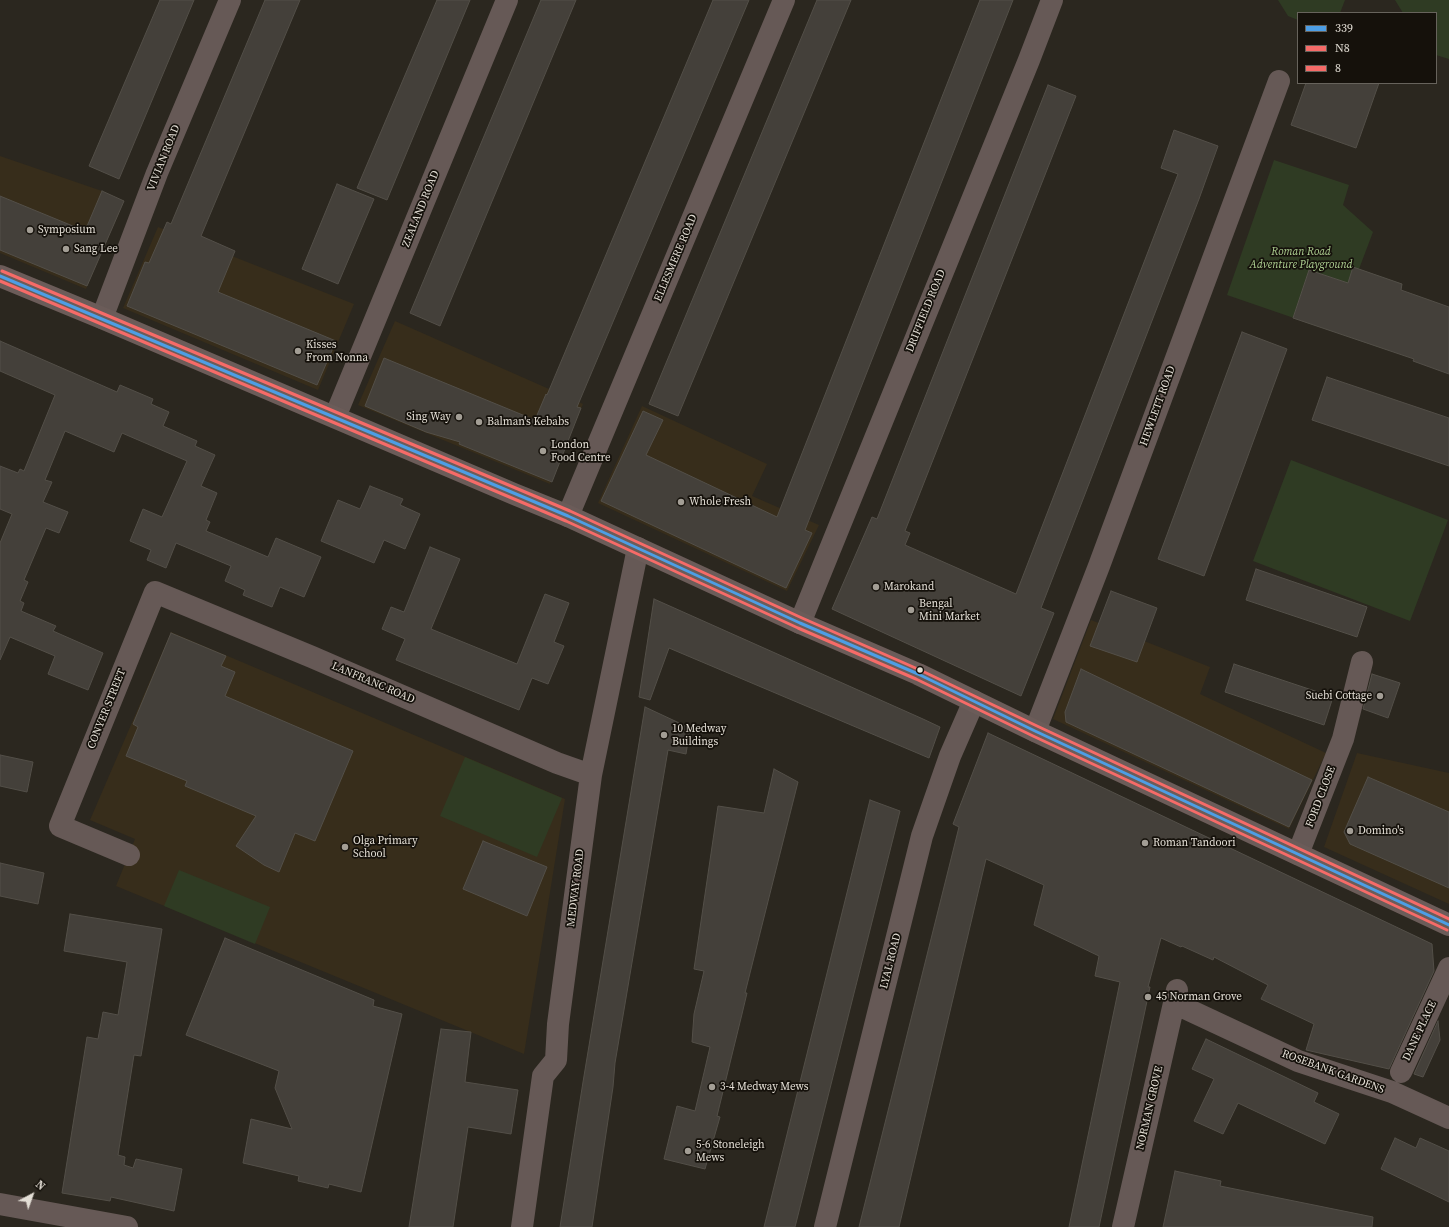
<!DOCTYPE html>
<style>
body{margin:0}
#map{position:relative;width:1449px;height:1227px;overflow:hidden;background:#2b271f;font-family:"Source Serif 4",serif}
canvas{display:block}
.legend{position:absolute;left:1297px;top:12px;width:140px;height:72px;box-sizing:border-box;background:#15110b;border:1px solid #67635c;margin:0;padding:5px 7px;list-style:none;font-size:12px;color:#e3ded5}
.legend li{display:flex;align-items:center;gap:8px;height:20px}
.legend b{width:20px;border:1px solid #67635c}
.north{position:absolute;left:12px;top:1175px;width:40px;height:40px;-webkit-text-stroke:3px #15110b;paint-order:stroke;rotate:41deg;font-size:11px;font-weight:700;line-height:16px;text-align:center;color:#e3ded5}
.north::after{content:'';display:block;margin:auto;width:14px;height:18px;background:#e3ded5;clip-path:polygon(50% 0,100% 100%,50% 72%,0 100%)}
</style>
<div id="map">
<canvas width="1449" height="1227"></canvas>
<ul class="legend">
<li><b style="height:5px;background:#4d9ee5"></b>339</li>
<li><b style="height:5px;background:#f66b68"></b>N8</li>
<li><b style="height:5px;background:#f66b68"></b>8</li>
</ul>
<div class="north">N</div>
</div>
<script>
const ctx = document.querySelector('canvas').getContext('2d');
ctx.lineJoin = 'round';
function paint(path, color) {
  ctx.fillStyle = color;
  ctx.fill(path, 'evenodd');
}
function shape(rows) {
  const path = new Path2D();
  for (const r of rows) {
    path.moveTo(r[0], r[1]);
    for (let i = 2; i < r.length; i += 2) path.lineTo(r[i], r[i + 1]);
  }
  return path;
}
function strokePath(path, color, width, dash) {
  ctx.strokeStyle = color;
  ctx.lineWidth = width;
  ctx.lineCap = dash ? 'butt' : 'round';
  ctx.setLineDash(dash || []);
  ctx.stroke(path);
}
function write(font, color, halo, rows, align = 'center') {
  ctx.font = font + ' "Source Serif 4",serif';
  ctx.lineWidth = 3.5;
  ctx.setLineDash([]);
  ctx.textBaseline = 'middle';
  ctx.strokeStyle = halo;
  ctx.fillStyle = color;
  for (const [text, x, y, turn = 0] of rows) {
    ctx.save();
    ctx.translate(x, y);
    ctx.rotate((+turn || 0) * Math.PI / 180);
    ctx.textAlign = isNaN(turn) ? turn : align;
    if (halo) ctx.strokeText(text, 0, 0);
    ctx.fillText(text, 0, 0);
    ctx.restore();
  }
}
const built = shape([
 [0,156,102,191,124,201,86,289,0,253],
 [158,227,354,304,318,390,123,308],
 [395,321,583,404,550,484,358,405],
 [642,406,767,464,752,496,819,525,787,591,598,503],
 [1091,620,1210,667,1200,694,1326,753,1289,829,1053,719],
 [171,632,565,799,524,1054,116,886,135,839,90,820],
 [1357,753,1449,773,1449,904,1324,847]
]);
const green = shape([
 [1278,0,1345,0,1340,13,1298,13,1298,20,1288,16],
 [1395,0,1449,0,1449,59,1436,55,1436,13,1403,13],
 [1274,160,1349,185,1343,205,1373,232,1359,269,1402,284,1381,348,1227,295],
 [1291,460,1448,520,1410,621,1253,561],
 [465,757,562,798,537,857,440,816],
 [179,870,270,907,255,944,164,906]
]);
const building = shape([
 [160,0,194,0,119,179,89,166,160,0],
 [265,0,300,0,201,236,235,251,218,292,336,341,317,385,127,306,145,262,149,263,167,222,171,224,265,0],
 [437,0,470,0,387,200,357,188,437,0],
 [541,0,576,0,440,326,410,313,541,0],
 [713,0,749,0,577,407,581,408,552,482,459,444,460,442,426,432,365,406,384,358,535,420,546,394,547,395,713,0],
 [817,0,851,0,678,416,649,404,817,0],
 [980,0,1013,0,805,530,812,533,786,588,601,501,643,411,663,420,646,455,777,517,980,0],
 [1306,83,1379,83,1356,148,1291,125,1306,83],
 [1048,85,1076,96,905,531,910,533,905,545,1016,594,1178,174,1161,168,1174,130,1218,146,1199,199,1041,608,1054,613,1021,696,832,609,872,517,877,519,1048,85],
 [337,184,374,199,338,284,302,269,337,184],
 [102,191,124,201,87,286,0,250,0,196,85,231,102,191],
 [1353,267,1402,284,1401,290,1449,307,1449,374,1413,361,1414,359,1293,318,1309,270,1348,283,1353,267],
 [1242,332,1287,349,1204,576,1158,559,1242,332],
 [0,341,117,392,120,385,153,399,151,404,169,412,163,426,197,441,195,446,215,455,201,486,217,493,206,520,210,522,206,531,268,557,276,538,321,557,304,597,280,587,272,607,243,595,245,590,225,581,231,566,176,543,166,568,147,560,151,550,130,541,143,509,162,517,187,461,122,433,114,452,65,431,45,480,52,482,43,502,68,512,59,533,46,528,24,580,28,582,20,601,24,603,21,611,56,626,53,631,103,653,88,690,48,674,55,656,10,637,0,660,0,543,12,514,0,509,0,466,18,473,20,469,24,471,55,395,0,371,0,341],
 [1327,377,1449,418,1449,466,1312,420,1327,377],
 [370,486,403,499,400,505,420,514,405,549,384,540,374,563,321,541,338,500,360,509,370,486],
 [430,547,460,559,431,629,517,664,545,594,569,603,554,642,564,646,548,684,532,678,519,710,396,660,405,639,382,629,391,607,404,612,430,547],
 [1256,569,1367,607,1357,637,1246,600,1256,569],
 [1111,591,1157,608,1137,662,1090,646,1111,591],
 [654,599,923,719,940,727,929,758,669,648,650,700,639,697,654,599],
 [171,633,226,656,221,666,235,672,225,696,353,751,315,841,295,833,279,872,264,865,236,846,256,816,185,786,187,781,126,756,138,727,133,724,171,633],
 [1234,664,1333,697,1324,725,1225,692,1234,664],
 [1081,669,1312,780,1289,827,1066,722,1065,712,1081,669],
 [1372,674,1400,683,1388,718,1363,709,1372,674],
 [645,707,690,728,686,754,668,750,615,1063,613,1087,592,1227,560,1227,583,1082,645,707],
 [988,733,1432,944,1434,971,1389,1069,1306,1050,1314,1024,1261,999,1268,985,1214,957,1213,960,1182,946,1181,947,1161,938,1148,987,1150,987,1099,1227,1069,1227,1120,982,1095,976,1099,956,1034,925,1044,885,986,859,899,1227,859,1227,959,827,953,824,988,733],
 [0,755,33,762,27,792,0,786,0,755],
 [774,769,798,782,745,993,747,993,742,1014,717,1116,720,1117,705,1169,664,1159,677,1106,695,1111,710,1047,692,1042,694,1014,704,971,694,969,718,806,764,813,774,769],
 [1368,777,1449,812,1449,888,1350,844,1344,832,1368,777],
 [870,800,900,811,795,1227,764,1227,870,800],
 [483,841,547,867,527,916,463,889,483,841],
 [0,863,44,873,38,904,0,896,0,863],
 [70,914,162,929,141,1056,134,1055,118,1155,125,1157,124,1165,133,1168,136,1159,182,1169,174,1211,111,1197,110,1201,62,1193,87,1037,98,1039,103,1012,118,1015,127,962,64,951,70,914],
 [225,938,374,1000,373,1006,402,1014,361,1192,329,1184,328,1188,298,1181,299,1176,243,1163,251,1119,292,1129,275,1088,279,1071,186,1035,225,938],
 [1438,1021,1440,1040,1423,1077,1414,1074,1438,1021],
 [441,1029,471,1032,465,1082,518,1090,511,1134,468,1127,453,1227,409,1227,441,1029],
 [1206,1039,1318,1093,1314,1102,1339,1114,1325,1144,1238,1103,1223,1134,1194,1121,1214,1079,1192,1069,1206,1039],
 [1395,1138,1416,1148,1420,1138,1449,1151,1449,1202,1381,1169,1395,1138],
 [1175,1171,1221,1181,1220,1186,1373,1217,1372,1227,1163,1227,1175,1171]
]);
const street = shape([
 [102,318,157,173,230,0],
 [335,417,507,0],
 [568,516,784,0],
 [800,623,1029,60,1052,0],
 [1035,731,1099,566,1279,81],
 [1298,854,1343,739,1362,662],
 [129,855,60,826,155,592,312,657,557,763,591,775],
 [1174,1003,1298,1061,1392,1092,1449,1118],
 [1401,1072,1449,968],
 [0,1204,127,1227],
 [522,1227,543,1076,556,1060,558,1024,591,775,638,548],
 [825,1227,922,836,950,756,974,701],
 [1123,1227,1177,990]
]);
const secondary = shape([
 [0,276,102,318,514,494,568,516,800,623,918,674,1035,731,1449,925]
]);
const bus1 = shape([
 [0,276,568,516,800,623,918,674,1035,731,1449,925]
]);
const bus2 = shape([
 [0,281,566,521,798,628,916,679,1033,736,1447,930]
]);
const bus3 = shape([
 [2,271,570,511,802,618,920,670,1037,726,1449,919]
]);
const markers = [
 [30,230,4,"#a39e95"],
 [66,249,4,"#a39e95"],
 [298,351,4,"#a39e95"],
 [459,417,4,"#a39e95"],
 [479,422,4,"#a39e95"],
 [543,451,4,"#a39e95"],
 [681,502,4,"#a39e95"],
 [876,587,4,"#a39e95"],
 [911,610,4,"#a39e95"],
 [920,670,3.5,"#e3ded5"],
 [1380,696,4,"#a39e95"],
 [664,735,4,"#a39e95"],
 [1350,831,4,"#a39e95"],
 [1145,843,4,"#a39e95"],
 [345,847,4,"#a39e95"],
 [1148,997,4,"#a39e95"],
 [712,1087,4,"#a39e95"],
 [688,1151,4,"#a39e95"]
];
const streetNames = [
 ["VIVIAN ROAD",164,158,-68],
 ["ZEALAND ROAD",421,209,-68],
 ["ELLESMERE ROAD",676,258,-67],
 ["DRIFFIELD ROAD",926,311,-68],
 ["HEWLETT ROAD",1158,406,-70],
 ["LANFRANC ROAD",373,683,23],
 ["CONYER STREET",107,709,-68],
 ["FORD CLOSE",1321,797,-69],
 ["MEDWAY ROAD",576,888,-83],
 ["LYAL ROAD",891,961,-76],
 ["DANE PLACE",1420,1031,-65],
 ["ROSEBANK GARDENS",1333,1072,20],
 ["NORMAN GROVE",1150,1108,-77]
];
const poiNames = [
 ["Symposium",38,230],
 ["Sang Lee",74,249],
 ["Kisses",306,345],
 ["From Nonna",306,358],
 ["Sing Way",451,417,"right"],
 ["Balman's Kebabs",487,422],
 ["London",551,445],
 ["Food Centre",551,458],
 ["Whole Fresh",689,502],
 ["Marokand",884,587],
 ["Bengal",919,604],
 ["Mini Market",919,617],
 ["Suebi Cottage",1372,696,"right"],
 ["10 Medway",672,729],
 ["Buildings",672,742],
 ["Domino's",1358,831],
 ["Olga Primary",353,841],
 ["School",353,854],
 ["Roman Tandoori",1153,843],
 ["45 Norman Grove",1156,997],
 ["3-4 Medway Mews",720,1087],
 ["5-6 Stoneleigh",696,1145],
 ["Mews",696,1158]
];
const parkNames = [
 ["Roman Road",1301,252],
 ["Adventure Playground",1301,265]
];
paint(built, '#372d1b');
paint(green, '#2f3b23');
paint(building, '#44403a');
strokePath(building, '#534f48', 1);
strokePath(street, '#665956', 22);
strokePath(secondary, '#6b5c59', 22);
strokePath(bus1, '#4d9ee5', 3);
strokePath(bus2, '#f66b68', 3);
strokePath(bus3, '#f66b68', 3);
for (const [x, y, r, color] of markers) {
  const dot = new Path2D();
  dot.arc(x, y, r, 0, 2 * Math.PI);
  ctx.fillStyle = color;
  ctx.fill(dot);
  strokePath(dot, '#15110b', 1.5);
}
write('11px', '#e3ded5', '#15110b', streetNames);
write('11px', '#e3ded5', '#15110b', poiNames, 'left');
write('italic 11px', '#afd193', '#15110b', parkNames);
</script>
